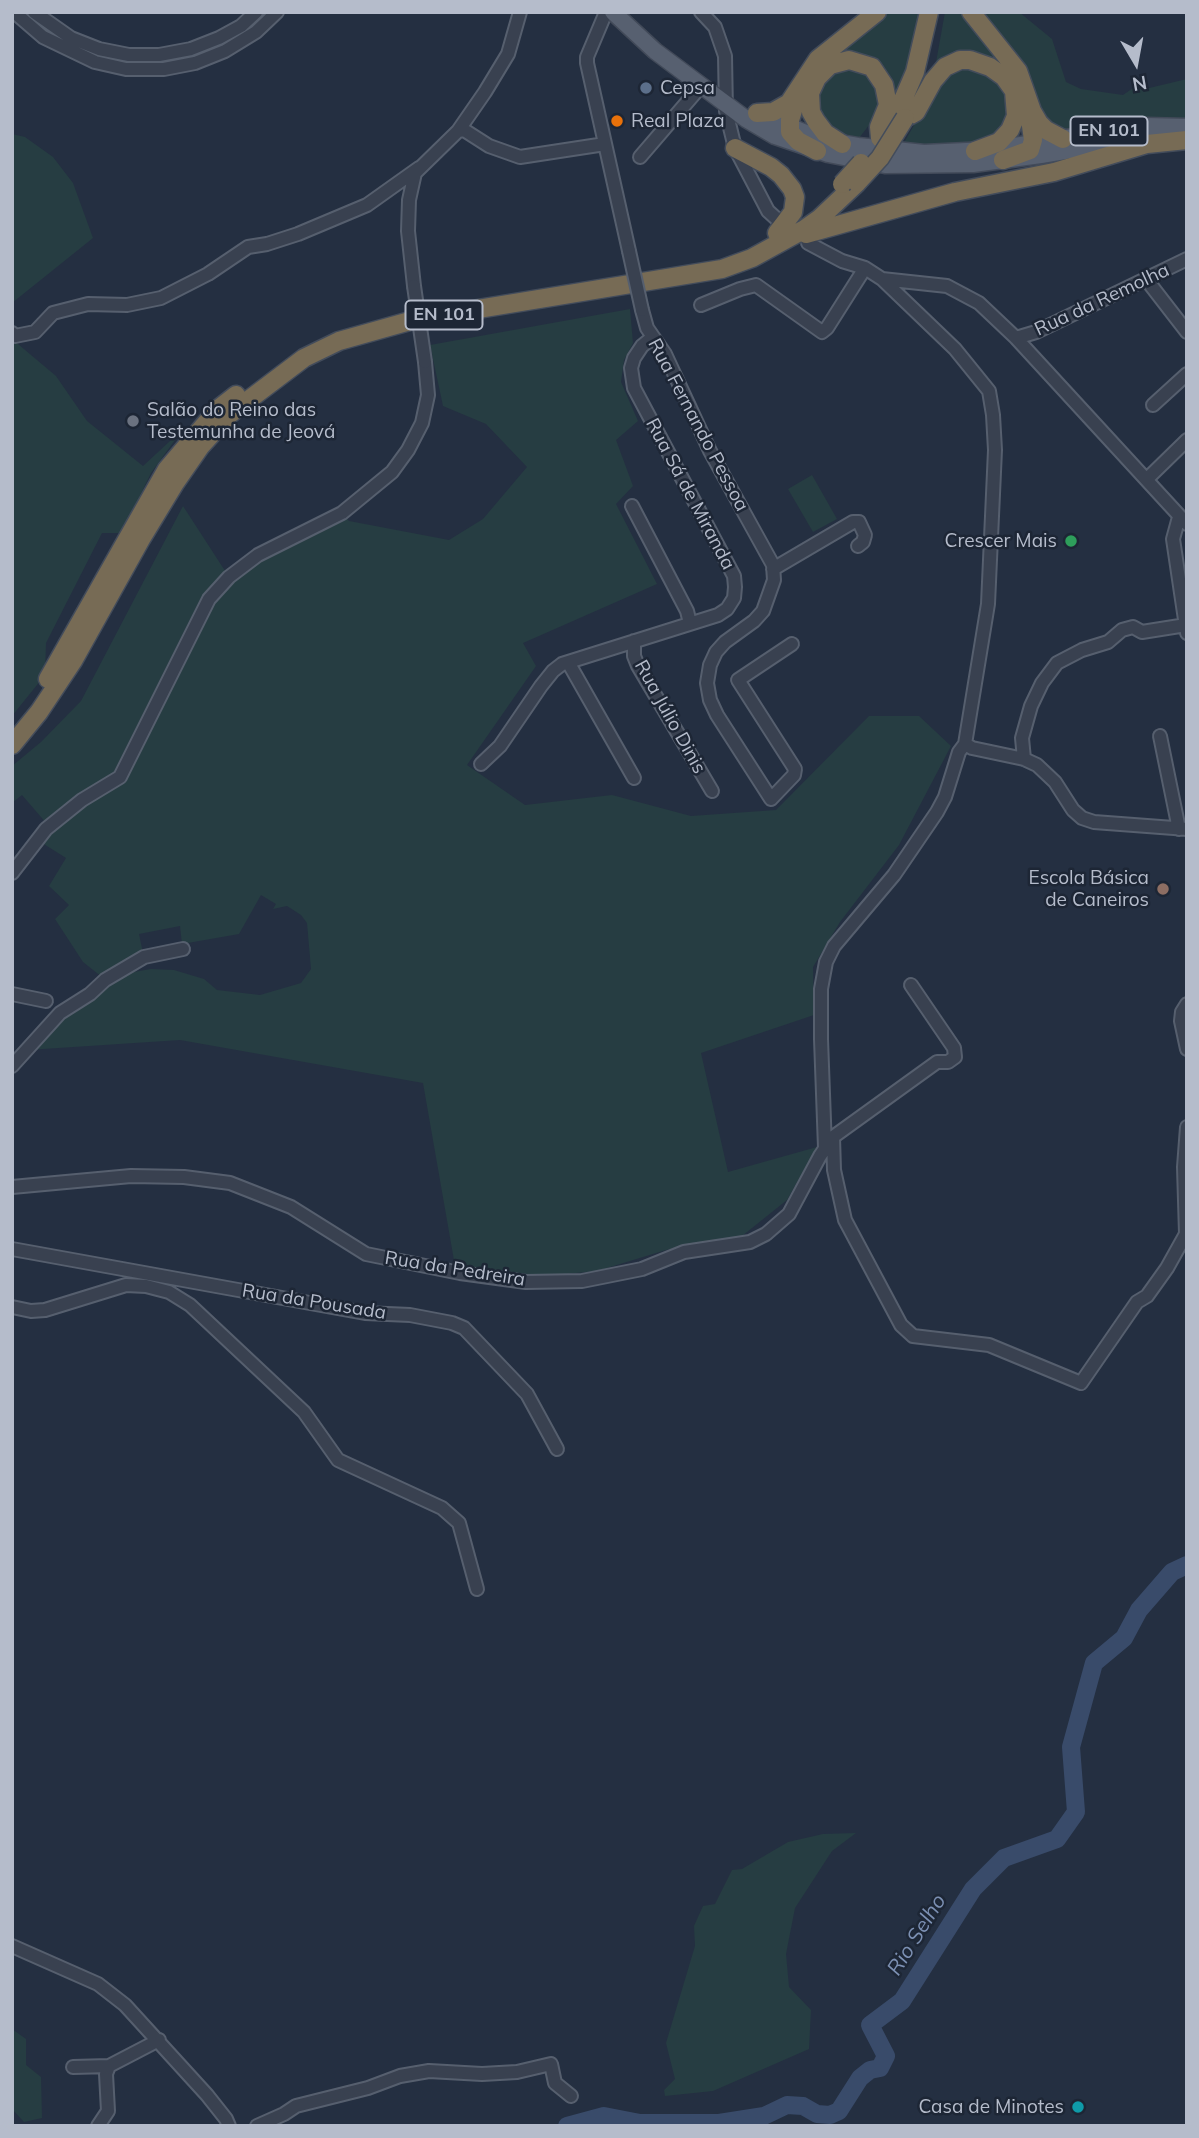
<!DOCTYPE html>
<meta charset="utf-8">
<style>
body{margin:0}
#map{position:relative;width:1199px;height:2138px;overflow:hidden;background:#242f41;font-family:Mulish,sans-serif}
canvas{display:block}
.frame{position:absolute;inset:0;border:14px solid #b5bccb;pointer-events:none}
.north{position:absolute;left:1101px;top:28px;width:70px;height:70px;-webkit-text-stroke:5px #1d2635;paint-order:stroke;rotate:170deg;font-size:19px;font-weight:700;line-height:28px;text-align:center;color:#b5bccb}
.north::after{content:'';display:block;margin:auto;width:24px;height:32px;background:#b5bccb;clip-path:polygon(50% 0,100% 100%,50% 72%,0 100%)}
</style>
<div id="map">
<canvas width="1199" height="2138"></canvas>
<div class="frame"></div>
<div class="north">N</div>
</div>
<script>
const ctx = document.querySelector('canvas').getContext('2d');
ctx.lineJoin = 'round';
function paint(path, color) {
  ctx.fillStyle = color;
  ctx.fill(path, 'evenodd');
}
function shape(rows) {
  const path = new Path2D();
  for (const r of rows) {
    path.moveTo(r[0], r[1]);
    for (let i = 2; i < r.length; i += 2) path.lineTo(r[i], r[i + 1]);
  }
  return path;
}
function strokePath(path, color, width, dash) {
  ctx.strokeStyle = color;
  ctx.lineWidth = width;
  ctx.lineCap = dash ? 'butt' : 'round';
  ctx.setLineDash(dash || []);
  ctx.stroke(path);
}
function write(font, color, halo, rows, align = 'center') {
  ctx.font = font + ' Mulish,sans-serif';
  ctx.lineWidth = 5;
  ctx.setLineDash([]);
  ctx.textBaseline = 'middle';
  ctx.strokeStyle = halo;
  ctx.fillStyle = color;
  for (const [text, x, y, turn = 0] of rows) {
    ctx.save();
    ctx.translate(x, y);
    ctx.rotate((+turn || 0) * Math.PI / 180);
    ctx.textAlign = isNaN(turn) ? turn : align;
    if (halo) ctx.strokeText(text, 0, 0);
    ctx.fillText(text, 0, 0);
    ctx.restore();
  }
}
const green = shape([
 [886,12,920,12,908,68,894,101,874,61,812,73],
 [945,12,967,12,1006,61,1003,68,935,68],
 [979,12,1019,12,1052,39,1066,82,1081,89,1123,95,1136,86,1145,89,1187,79,1187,124,1084,131,1059,129,1039,113],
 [844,66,869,71,880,99,876,116,856,142,831,132,816,104,820,83],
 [964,66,989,74,1007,92,1008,121,987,144,902,146,940,80],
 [12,134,25,137,53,157,73,183,93,238,12,303],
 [630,309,633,343,624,360,621,382,638,421,616,440,633,486,616,504,657,584,523,643,536,666,467,765,525,805,612,795,691,816,776,810,869,716,919,716,951,746,899,845,840,922,813,967,814,1015,701,1053,728,1172,817,1147,787,1200,742,1236,666,1250,597,1271,545,1276,455,1266,423,1083,180,1040,28,1050,54,1023,116,975,151,969,174,970,204,979,217,990,260,995,301,983,311,969,307,923,301,915,287,906,273,909,276,904,261,895,239,934,182,944,180,926,139,934,143,953,102,977,83,962,55,919,69,905,49,886,66,858,39,841,47,824,22,795,12,803,12,766,41,742,81,701,183,506,229,577,342,513,349,521,449,540,483,519,527,467,486,424,443,406,430,345],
 [12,339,56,376,87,421,143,466,183,429,151,473,122,533,102,533,46,643,45,675,12,716],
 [812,475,837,519,813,532,788,489],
 [856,1833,832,1851,795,1908,786,1954,789,1987,811,2010,809,2049,713,2091,665,2096,664,2090,675,2079,666,2043,695,1946,694,1926,703,1906,715,1904,732,1870,742,1869,788,1842,823,1834],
 [12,2029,26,2039,26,2065,41,2077,42,2118,24,2122,12,2109]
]);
const river = shape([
 [567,2126,604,2116,640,2123,719,2123,764,2116,787,2105,803,2106,817,2114,830,2115,839,2111,860,2078,870,2070,880,2068,886,2056,870,2025,902,2001,973,1889,1004,1858,1057,1839,1076,1812,1071,1747,1094,1663,1124,1638,1139,1610,1172,1572,1187,1565]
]);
const minor = shape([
 [14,12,43,37,95,62,126,69,164,69,195,63,225,51,256,32,277,12],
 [34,12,71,38,99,49,129,55,159,55,191,49,219,38,241,26,256,12],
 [606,12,587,57,587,63,629,251],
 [701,12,715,27,725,56,726,111,735,148,768,211,779,221],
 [458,131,464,130,489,146,520,157,605,144],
 [640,157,701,86],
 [808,243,842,261,865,268,882,279,947,286,979,303,1016,338,1187,524],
 [882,279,955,349,989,391,993,415,995,450,988,604,965,744],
 [1146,279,1187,332],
 [414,286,408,231,409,200,415,173,458,131,485,92,508,54,520,12],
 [701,305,740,289,756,285,822,332,827,328,865,268],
 [642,310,647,328,665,354,710,451,773,565,774,580,763,611,754,621,725,642,716,652,710,665,707,683,710,700,717,715,771,799,794,775,795,769,738,680,792,644],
 [12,333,15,336,35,332,53,313,88,304,127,305,161,298,208,274,248,247,267,244,298,234,367,205,419,168],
 [1016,338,1036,332,1187,259],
 [1153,405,1187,374],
 [1147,479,1187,440],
 [632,506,687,611,690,623],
 [1179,517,1173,539,1187,633],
 [773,569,853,522,859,522,865,535,863,542,858,546],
 [634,641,634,656,638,666,712,791],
 [568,662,634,778],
 [1160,736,1179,829],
 [965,744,972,748,1024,759,1037,765,1055,782,1073,810,1082,818,1094,822,1187,829],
 [1024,759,1022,738,1031,706,1042,683,1057,663,1082,650,1108,642,1122,630,1133,627,1142,632,1186,625],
 [481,764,500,746,541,686,553,671,562,664,718,615,727,609,734,598,735,587,734,576,634,388,631,368,634,358,642,346,653,337],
 [12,873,46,829,82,800,120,777,209,599,229,577,258,555,342,513,392,472,408,450,422,423,428,395,425,362],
 [12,994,46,1001],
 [1187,1004,1182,1012,1181,1021,1187,1049],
 [12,1066,60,1013,90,994,105,980,144,957,183,949],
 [833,1137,834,1170,845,1220,901,1325,913,1336,989,1345,1081,1383,1137,1302,1147,1296,1167,1268,1186,1234,1184,1167,1187,1127],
 [825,1148,821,1039,821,989,826,962,834,946,894,875,937,812,945,797,959,752,965,744],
 [12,1187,131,1176,184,1177,230,1183,291,1207,366,1254,460,1273,526,1282,582,1281,642,1269,684,1252,750,1242,766,1234,789,1214,820,1156,833,1137,937,1062,948,1062,955,1057,954,1048,911,985],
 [12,1249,365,1313,410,1315,452,1323,464,1328,527,1394,557,1449],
 [12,1307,31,1311,45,1310,126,1285,146,1286,169,1292,190,1305,304,1412,338,1460,442,1508,459,1523,477,1589],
 [12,1946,98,1984,125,2005,207,2095,226,2119,229,2126],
 [73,2067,109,2066],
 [98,2126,108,2111,106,2074,109,2066,159,2040],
 [257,2126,284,2114,296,2106,368,2088,400,2076,429,2071,482,2074,517,2072,551,2064,555,2083,571,2096]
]);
const major = shape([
 [613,12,655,51,746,119,775,136,828,154,885,165,973,164,1041,155,1153,136],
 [756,113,823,140,858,146,924,153,988,150,1146,126,1187,127]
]);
const highway = shape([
 [971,12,1018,71,1032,111,1039,123,1046,130,1063,139],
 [798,94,790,120,790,132,798,141,817,151],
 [757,113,773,112,789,103,818,59,877,12],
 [905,118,916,112,933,81,945,67,960,60,970,60,990,67,1004,77,1014,91,1016,116,1010,130,999,142,975,151],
 [888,126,902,102,915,72,929,12],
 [842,144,825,133,816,121,811,112,810,93,817,78,830,65,849,60,872,67,884,85,888,105,879,127,880,138],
 [735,148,771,167,781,175,792,189,795,197,793,212,777,233],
 [1003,160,1030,150,1033,140,1029,112],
 [806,234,955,192,1054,172,1147,144,1187,140],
 [48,679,167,469,218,409,236,395],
 [12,745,39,712,73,661,141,539,175,483,200,447,230,414,304,358,339,341,417,319,722,269,752,258,803,230,820,218,857,183]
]);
const minorBridge = shape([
 [629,251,642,310],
 [414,286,425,362]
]);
const highwayBridge = shape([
 [857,183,880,158,905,118],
 [842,184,861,163]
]);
const markers = [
 [646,88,7,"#5c6f8a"],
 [617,121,7,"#e8710a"],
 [133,421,7,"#6b7280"],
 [1071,541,7,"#2e9e5b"],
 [1163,889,7,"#8d6e63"],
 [1078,2107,7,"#0f9aa8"]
];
const shields = [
 [1109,131,77],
 [444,315,77]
];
const shieldNames = [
 ["EN 101",1109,131],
 ["EN 101",444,315]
];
const poiNames = [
 ["Cepsa",660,88],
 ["Real Plaza",631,121],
 ["Salão do Reino das",147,410],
 ["Testemunha de Jeová",147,432],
 ["Crescer Mais",1057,541,"right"],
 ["Escola Básica",1149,878,"right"],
 ["de Caneiros",1149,900,"right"],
 ["Casa de Minotes",1064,2107,"right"]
];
const streetNames = [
 ["Rua da Remolha",1102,300,-25],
 ["Rua Fernando Pessoa",698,425,62],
 ["Rua Sá de Miranda",690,494,62],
 ["Rua Júlio Dinis",670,717,61],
 ["Rua da Pedreira",455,1269,9],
 ["Rua da Pousada",314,1302,9]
];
const waterNames = [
 ["Rio Selho",917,1935,-58]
];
paint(green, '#263d42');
strokePath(river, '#394b6a', 18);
strokePath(minor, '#565f6e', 16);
strokePath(major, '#424a59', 19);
strokePath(highway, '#434c5b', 21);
strokePath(minor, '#394150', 12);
strokePath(major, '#576070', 16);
strokePath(highway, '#776b55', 18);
strokePath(minorBridge, '#565f6e', 16, []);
strokePath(highwayBridge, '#434c5b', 21, []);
strokePath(minorBridge, '#394150', 12);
strokePath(highwayBridge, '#776b55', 18);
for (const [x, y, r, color] of markers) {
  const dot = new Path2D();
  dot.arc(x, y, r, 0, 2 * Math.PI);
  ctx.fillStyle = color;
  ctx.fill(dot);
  strokePath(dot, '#1d2635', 2.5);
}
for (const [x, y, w] of shields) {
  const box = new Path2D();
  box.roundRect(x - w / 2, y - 14.5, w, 29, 5);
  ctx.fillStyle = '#1d2635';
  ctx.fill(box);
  strokePath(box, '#b5bccb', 2);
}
write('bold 18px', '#b5bccb', null, shieldNames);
write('19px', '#b5bccb', '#1d2635', poiNames, 'left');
write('19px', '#b5bccb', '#1d2635', streetNames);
write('italic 21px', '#7c90b3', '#1d2635', waterNames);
</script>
